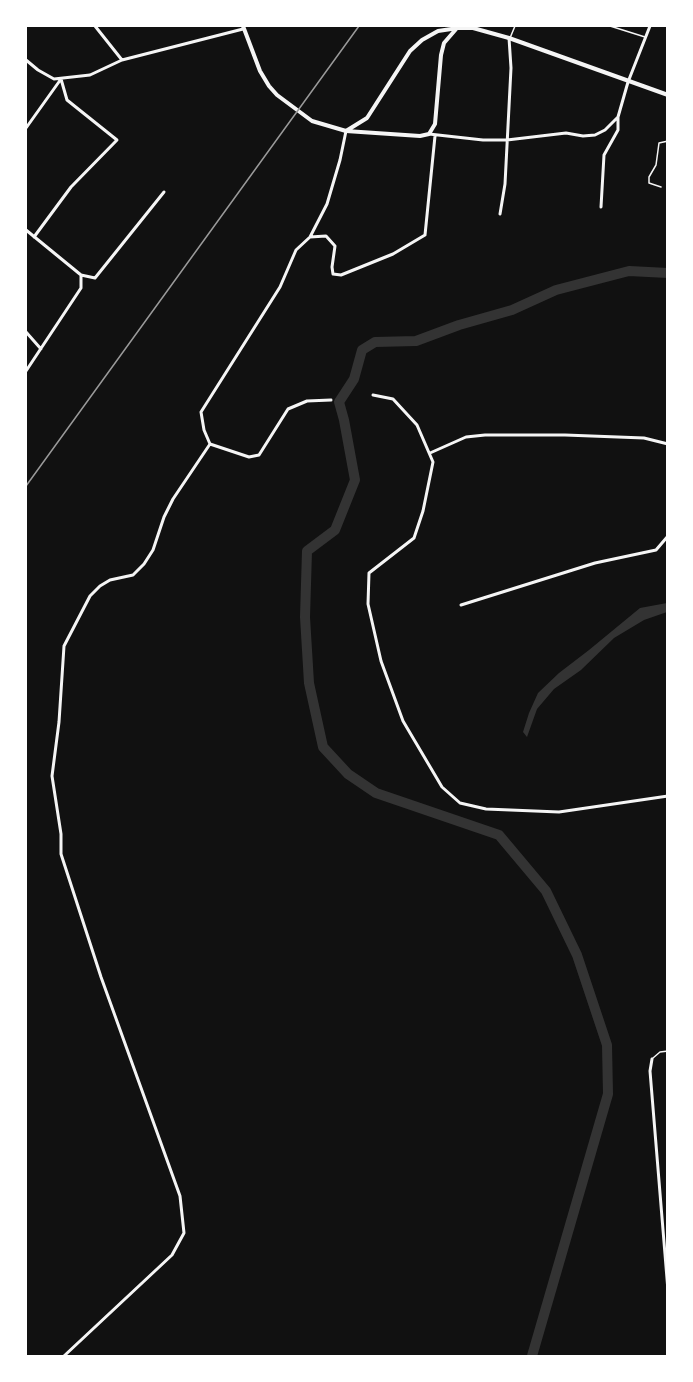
<!DOCTYPE html>
<style>
body{margin:0}
#map{position:relative;width:693px;height:1382px;overflow:hidden;background:#111;font-family:"Nunito Sans",sans-serif}
canvas{display:block}
.frame{position:absolute;inset:0;border:27px solid #fff;pointer-events:none}
</style>
<div id="map">
<canvas width="693" height="1382"></canvas>
<div class="frame"></div>
</div>
<script>
const ctx = document.querySelector('canvas').getContext('2d');
ctx.lineJoin = 'round';
function paint(path, color) {
  ctx.fillStyle = color;
  ctx.fill(path, 'evenodd');
}
function shape(rows) {
  const path = new Path2D();
  for (const r of rows) {
    path.moveTo(r[0], r[1]);
    for (let i = 2; i < r.length; i += 2) path.lineTo(r[i], r[i + 1]);
  }
  return path;
}
function strokePath(path, color, width, dash) {
  ctx.strokeStyle = color;
  ctx.lineWidth = width;
  ctx.lineCap = dash ? 'butt' : 'round';
  ctx.setLineDash(dash || []);
  ctx.stroke(path);
}
const water = shape([
 [667,603,667,612,644,620,614,638,581,670,554,689,537,709,527,737,523,732,529,713,538,693,559,673,589,650,640,608]
]);
const river = shape([
 [532,1356,608,1094,607,1045,577,955,546,891,499,835,376,793,348,774,323,747,309,683,305,617,307,551,335,530,355,480,344,420,339,402,354,379,362,350,375,342,416,341,459,325,512,310,556,290,629,271,668,273]
]);
const service = shape([
 [610,26,645,37],
 [510,38,515,26],
 [661,187,649,183,649,177,656,165,659,143,668,141],
 [653,1058,660,1052,668,1051]
]);
const minor = shape([
 [95,26,122,60],
 [26,60,38,70,54,79,90,75,122,60,243,29],
 [26,128,61,79],
 [429,134,483,140,507,140,566,133,583,136,595,135,605,130,618,117],
 [601,207,604,155,618,130,618,117,628,82,650,26],
 [500,214,505,184,511,68,509,38],
 [26,230,81,275],
 [34,237,71,187,117,140,67,100,61,79],
 [310,237,326,236,335,246,332,267,333,274,341,275,393,254,425,235,435,136],
 [26,332,41,349],
 [26,371,81,288,81,275,95,278,164,192],
 [373,395,393,399,417,425,433,462,423,511,414,538,369,573,368,604,381,661,403,721,442,787,460,803,486,809,559,812,668,796],
 [210,444,204,430,201,412,280,287,296,250,310,237,327,204,340,160,346,131],
 [210,444,249,457,259,455,288,409,307,401,331,400],
 [430,453,466,437,485,435,565,435,644,438,668,444],
 [461,605,595,563,656,550,668,536],
 [652,1059,650,1071,668,1291],
 [64,1356,172,1255,184,1233,180,1196,101,977,61,854,61,834,52,776,59,722,64,646,90,596,100,586,110,580,133,575,144,564,153,550,164,517,173,499,210,444],
 [667,1356,668,1356]
]);
const tertiary = shape([
 [243,26,260,71,269,86,277,95,312,121,346,131,420,136,429,134,435,124,441,55,444,43,457,28],
 [346,131,367,118,410,51,422,40,438,31,458,28,473,28,509,38,668,95]
]);
const rail = shape([
 [26,486,359,26]
]);
paint(water, '#333');
strokePath(river, '#333', 10);
strokePath(service, '#f5f5f5', 1.5);
strokePath(minor, '#f5f5f5', 3);
strokePath(tertiary, '#f5f5f5', 4);
strokePath(rail, '#9a9a9a', 1.5);
</script>
